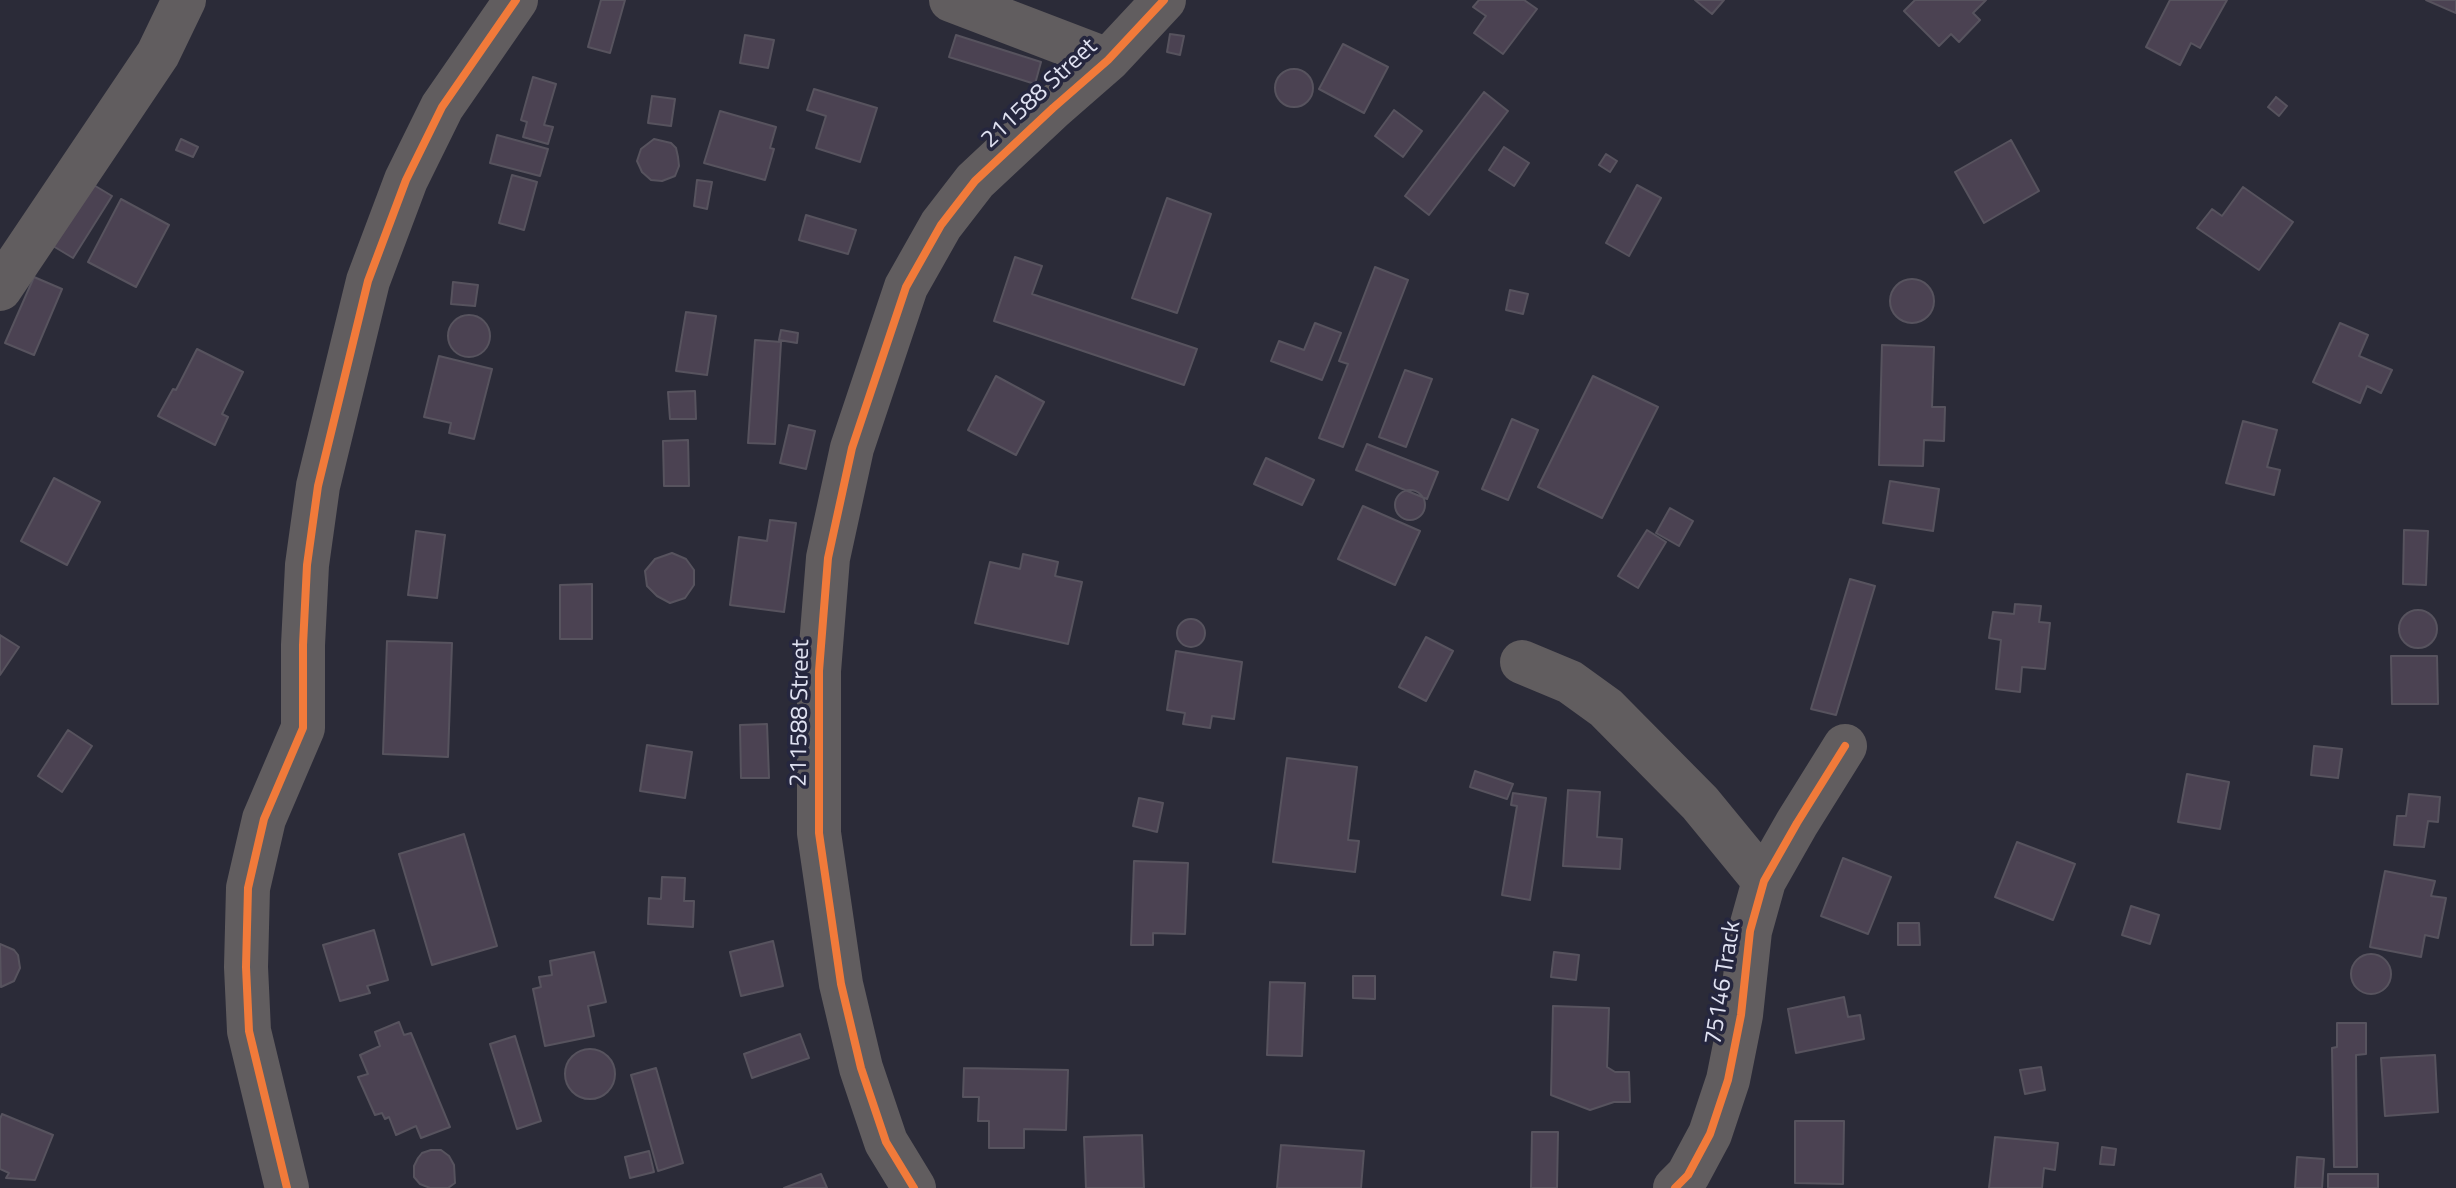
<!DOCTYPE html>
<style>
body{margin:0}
canvas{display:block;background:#2b2b38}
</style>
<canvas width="2456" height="1188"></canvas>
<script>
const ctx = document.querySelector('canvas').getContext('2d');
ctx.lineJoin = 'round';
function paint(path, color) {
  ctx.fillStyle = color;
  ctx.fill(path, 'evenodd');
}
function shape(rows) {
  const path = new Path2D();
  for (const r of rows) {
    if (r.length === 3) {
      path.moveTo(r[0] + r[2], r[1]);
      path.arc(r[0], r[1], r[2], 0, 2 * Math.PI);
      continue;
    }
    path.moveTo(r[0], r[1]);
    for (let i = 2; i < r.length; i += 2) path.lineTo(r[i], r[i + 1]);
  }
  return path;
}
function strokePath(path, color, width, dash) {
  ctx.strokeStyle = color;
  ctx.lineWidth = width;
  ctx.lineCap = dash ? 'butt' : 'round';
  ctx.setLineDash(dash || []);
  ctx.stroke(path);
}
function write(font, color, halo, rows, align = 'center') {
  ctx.font = font + ' "Titillium Web",sans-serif';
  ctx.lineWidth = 7;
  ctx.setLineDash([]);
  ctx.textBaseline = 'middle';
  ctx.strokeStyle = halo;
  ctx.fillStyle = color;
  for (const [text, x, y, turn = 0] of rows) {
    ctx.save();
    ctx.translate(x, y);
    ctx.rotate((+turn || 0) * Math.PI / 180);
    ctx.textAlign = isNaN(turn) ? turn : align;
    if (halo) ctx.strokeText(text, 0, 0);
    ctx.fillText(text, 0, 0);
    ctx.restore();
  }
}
const building = shape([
 [601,0,625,0,610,53,588,47,601,0],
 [1479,0,1524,0,1537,9,1503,54,1474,33,1486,16,1473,7,1479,0],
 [1695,0,1724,0,1712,14,1695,0],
 [1915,0,1986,0,1973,13,1980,20,1959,42,1951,34,1939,46,1904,11,1915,0],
 [2170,0,2227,0,2200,48,2191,43,2180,65,2146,47,2170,0],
 [2426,0,2456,0,2456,13,2426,0],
 [1170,34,1184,36,1180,55,1167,52,1170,34],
 [745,35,774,40,768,68,740,63,745,35],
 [956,35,1041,62,1035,84,949,57,956,35],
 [1343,44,1388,67,1364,113,1319,89,1343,44],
 [1294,88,19],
 [533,77,556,84,544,125,553,127,548,144,523,137,527,122,521,120,533,77],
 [814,89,877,108,860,162,816,148,826,116,807,110,814,89],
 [1484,92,1508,111,1429,215,1405,196,1484,92],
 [652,96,675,99,671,126,648,123,652,96],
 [2276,97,2287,106,2279,116,2268,107,2276,97],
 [1394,110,1422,131,1403,157,1375,136,1394,110],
 [720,111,776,127,770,148,774,149,765,180,704,163,720,111],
 [497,135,548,149,540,176,490,163,497,135],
 [181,139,198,147,193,157,176,150,181,139],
 [654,139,671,143,676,148,678,157,679,166,675,176,662,181,651,180,642,172,637,161,641,149,654,139],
 [2011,140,2039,191,1984,223,1955,172,2011,140],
 [1504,147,1529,163,1514,186,1489,170,1504,147],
 [1606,154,1617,161,1610,172,1599,165,1606,154],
 [512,175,537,182,524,230,499,223,512,175],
 [697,180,712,182,707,209,694,206,697,180],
 [92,184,112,196,73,258,53,246,92,184],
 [1637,185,1661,198,1629,256,1606,243,1637,185],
 [2243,187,2293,222,2259,270,2197,228,2212,209,2222,216,2243,187],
 [1167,198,1211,214,1177,313,1132,298,1167,198],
 [121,199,169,225,136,287,88,262,121,199],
 [806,215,856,230,848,254,799,240,806,215],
 [1015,257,1042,266,1032,294,1197,349,1184,385,994,321,1015,257],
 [1375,267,1408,280,1343,447,1319,438,1348,364,1339,361,1375,267],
 [34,277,62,289,34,355,5,343,34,277],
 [1912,301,22],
 [453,282,478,285,475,306,451,304,453,282],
 [1510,290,1528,294,1523,314,1506,310,1510,290],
 [686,312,716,316,707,375,676,371,686,312],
 [469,336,21],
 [1315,323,1341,333,1322,380,1271,361,1279,341,1304,350,1315,323],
 [2340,323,2368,335,2359,356,2392,370,2381,393,2367,386,2360,403,2313,382,2340,323],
 [781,330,798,333,797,343,779,340,781,330],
 [755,340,781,342,775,444,748,443,755,340],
 [1882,345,1934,347,1932,407,1945,407,1944,441,1924,440,1923,466,1879,465,1882,345],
 [197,349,243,372,222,414,228,417,215,445,158,416,173,389,176,390,197,349],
 [439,356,492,369,474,439,449,433,451,423,424,417,439,356],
 [1405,370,1432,379,1406,447,1379,437,1405,370],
 [996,376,1044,402,1016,455,968,430,996,376],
 [1593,376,1658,407,1602,518,1538,487,1593,376],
 [695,391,696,419,670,419,668,392,695,391],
 [1512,419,1538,430,1508,500,1482,489,1512,419],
 [2243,421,2277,430,2267,467,2280,470,2274,495,2226,483,2243,421],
 [789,425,815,431,806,469,780,463,789,425],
 [688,440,689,486,664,486,663,441,688,440],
 [1367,444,1438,472,1427,499,1356,470,1367,444],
 [1266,458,1314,480,1302,505,1254,484,1266,458],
 [54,478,100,502,67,565,21,541,54,478],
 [1890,481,1939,489,1933,531,1883,523,1890,481],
 [1410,505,15],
 [1363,506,1420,531,1395,585,1338,559,1363,506],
 [1670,508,1693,521,1679,546,1656,533,1670,508],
 [770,520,796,523,784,612,730,605,739,537,767,541,770,520],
 [1647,530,1666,542,1638,588,1618,576,1647,530],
 [2404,530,2428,531,2426,585,2403,584,2404,530],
 [416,531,445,535,437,598,408,595,416,531],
 [672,553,686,559,694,570,694,585,685,598,670,603,657,596,647,586,645,571,655,559,672,553],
 [1023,554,1058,562,1055,576,1082,582,1068,644,975,623,990,562,1020,569,1023,554],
 [1850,579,1875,586,1836,715,1811,709,1850,579],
 [592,584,592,639,560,639,560,585,592,584],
 [2015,604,2041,606,2039,622,2050,623,2045,669,2022,667,2020,692,1996,689,2001,640,1989,638,1993,612,2014,614,2015,604],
 [2418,629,19],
 [1191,633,14],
 [0,635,19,647,0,675,0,635],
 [1426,637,1453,651,1426,701,1399,687,1426,637],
 [387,641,452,643,448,757,383,754,387,641],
 [1176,651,1242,662,1234,719,1212,716,1210,728,1183,724,1185,713,1167,710,1176,651],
 [2391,656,2437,656,2438,704,2392,704,2391,656],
 [767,724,769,778,741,778,740,725,767,724],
 [68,730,92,746,62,792,38,776,68,730],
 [647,745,692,752,685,798,640,791,647,745],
 [2314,746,2342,749,2338,778,2311,775,2314,746],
 [1287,758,1357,767,1348,840,1359,841,1355,872,1273,862,1287,758],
 [1475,771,1513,784,1507,799,1470,787,1475,771],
 [2187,774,2229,782,2220,829,2178,822,2187,774],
 [1568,790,1600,792,1597,837,1622,839,1620,869,1563,866,1568,790],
 [1513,793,1546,798,1530,900,1502,895,1517,806,1511,805,1513,793],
 [2409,794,2440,797,2438,822,2428,821,2424,847,2394,845,2397,816,2406,816,2409,794],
 [1139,798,1163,803,1157,832,1133,826,1139,798],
 [464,834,497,946,432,965,399,854,464,834],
 [2017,842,2075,864,2053,920,1995,897,2017,842],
 [1843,858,1891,877,1868,934,1821,916,1843,858],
 [1134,861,1188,863,1185,934,1153,933,1153,945,1131,945,1134,861],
 [2385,871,2435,881,2431,896,2446,898,2438,938,2425,935,2421,957,2370,947,2385,871],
 [662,877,685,878,684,901,694,901,693,927,648,924,649,898,661,899,662,877],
 [2131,906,2159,915,2150,944,2122,935,2131,906],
 [1898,923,1919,923,1920,945,1898,945,1898,923],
 [374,930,388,980,367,986,370,993,340,1001,323,945,374,930],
 [773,941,783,986,741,996,730,952,773,941],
 [0,944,14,950,18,955,20,968,14,981,1,987,0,944],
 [594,952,606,1002,588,1006,594,1036,545,1046,533,989,541,987,539,977,552,975,550,961,594,952],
 [1554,952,1579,955,1576,980,1551,977,1554,952],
 [2371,974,20],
 [1353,976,1375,976,1375,999,1353,998,1353,976],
 [1270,982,1305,983,1302,1056,1267,1055,1270,982],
 [1844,997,1848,1017,1860,1015,1864,1039,1796,1053,1788,1009,1844,997],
 [1553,1006,1609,1008,1607,1067,1615,1072,1629,1072,1630,1102,1614,1102,1590,1110,1551,1095,1553,1006],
 [399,1022,404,1035,411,1033,450,1127,421,1138,416,1126,396,1135,389,1117,385,1119,382,1113,375,1115,358,1077,368,1074,360,1055,380,1046,375,1032,399,1022],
 [2337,1023,2366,1023,2366,1054,2356,1055,2357,1167,2334,1167,2332,1048,2337,1047,2337,1023],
 [800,1034,809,1058,752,1078,744,1054,800,1034],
 [515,1036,541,1121,517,1129,490,1044,515,1036],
 [590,1074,25],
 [2435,1055,2438,1112,2385,1116,2381,1058,2435,1055],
 [2041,1067,2045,1090,2025,1094,2020,1070,2041,1067],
 [656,1068,683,1163,658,1171,631,1075,656,1068],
 [964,1068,1068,1070,1066,1130,1024,1129,1024,1148,989,1148,989,1121,978,1121,979,1097,963,1097,964,1068],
 [2,1114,53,1135,35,1180,6,1178,9,1173,0,1169,0,1119,2,1114],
 [1795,1121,1844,1121,1843,1184,1795,1183,1795,1121],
 [1532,1132,1558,1132,1557,1188,1531,1188,1532,1132],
 [1142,1135,1144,1188,1086,1188,1084,1137,1142,1135],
 [1995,1137,2058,1143,2055,1170,2044,1168,2042,1188,1989,1188,1995,1137],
 [1281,1145,1364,1151,1361,1188,1277,1188,1281,1145],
 [2102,1147,2116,1149,2114,1165,2100,1164,2102,1147],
 [431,1150,441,1150,449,1156,454,1165,455,1183,448,1188,430,1188,420,1184,414,1177,414,1166,418,1158,422,1153,431,1150],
 [649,1151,654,1172,630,1178,625,1157,649,1151],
 [2297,1157,2324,1159,2322,1188,2295,1188,2297,1157],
 [821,1174,827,1188,784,1188,821,1174],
 [2328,1174,2378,1174,2378,1188,2328,1188,2328,1174]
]);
const minor = shape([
 [951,0,1108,60],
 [0,289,158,54,184,0],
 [1522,662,1570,682,1606,708,1700,803,1764,881],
 [287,1188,249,1031,246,967,248,888,264,819,303,728,303,645,307,565,318,486,368,281,406,180,442,107,516,0],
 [914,1188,886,1142,861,1068,841,984,819,833,819,671,828,558,852,448,906,287,941,225,975,181,1053,108,1108,60,1164,0],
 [1675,1188,1688,1175,1710,1134,1728,1080,1741,1015,1750,931,1764,881,1797,823,1845,746]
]);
const cycleway = shape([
 [287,1188,249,1031,246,967,248,888,264,819,303,728,303,645,307,565,318,486,368,281,406,180,442,107,516,0],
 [914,1188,886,1142,861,1068,841,984,819,833,819,671,828,558,852,448,906,287,941,225,975,181,1053,108,1108,60,1164,0],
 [1675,1188,1688,1175,1710,1134,1728,1080,1741,1015,1750,931,1764,881,1797,823,1845,746]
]);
const streetNames = [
 ["211588 Street",1040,94,-43],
 ["211588 Street",801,713,-89],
 ["75146 Track",1724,983,-81]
];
paint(building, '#4b4252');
strokePath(building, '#57535e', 2);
strokePath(minor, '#615d5f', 44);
strokePath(cycleway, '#f17a3a', 8);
write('24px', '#e0e2f2', '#25263e', streetNames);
</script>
